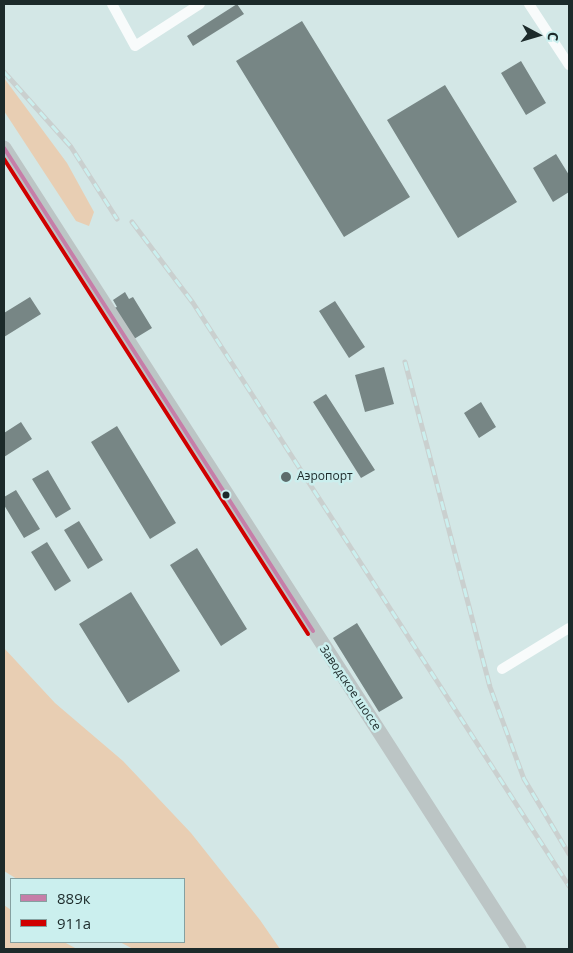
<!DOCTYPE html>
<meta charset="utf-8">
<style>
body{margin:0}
#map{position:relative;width:573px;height:953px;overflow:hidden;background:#d3e7e6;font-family:"Open Sans",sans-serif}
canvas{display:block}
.frame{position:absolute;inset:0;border:5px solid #1c2a2a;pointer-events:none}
.legend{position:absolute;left:10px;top:878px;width:175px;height:65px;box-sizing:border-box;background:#cbefee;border:1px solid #85a0a0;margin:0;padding:6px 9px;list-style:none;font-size:15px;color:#1c2a2a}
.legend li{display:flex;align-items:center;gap:10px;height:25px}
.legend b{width:25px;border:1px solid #85a0a0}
.north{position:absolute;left:513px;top:10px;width:50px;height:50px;-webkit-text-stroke:4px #cbefee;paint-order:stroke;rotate:96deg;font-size:14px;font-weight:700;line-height:20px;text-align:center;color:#1c2a2a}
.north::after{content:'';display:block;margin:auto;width:18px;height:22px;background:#1c2a2a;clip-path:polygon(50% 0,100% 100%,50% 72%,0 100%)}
</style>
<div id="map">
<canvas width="573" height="953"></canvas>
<div class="frame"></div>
<ul class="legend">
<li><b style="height:6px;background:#c67ea8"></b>889к</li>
<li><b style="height:6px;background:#d00000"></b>911а</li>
</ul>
<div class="north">С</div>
</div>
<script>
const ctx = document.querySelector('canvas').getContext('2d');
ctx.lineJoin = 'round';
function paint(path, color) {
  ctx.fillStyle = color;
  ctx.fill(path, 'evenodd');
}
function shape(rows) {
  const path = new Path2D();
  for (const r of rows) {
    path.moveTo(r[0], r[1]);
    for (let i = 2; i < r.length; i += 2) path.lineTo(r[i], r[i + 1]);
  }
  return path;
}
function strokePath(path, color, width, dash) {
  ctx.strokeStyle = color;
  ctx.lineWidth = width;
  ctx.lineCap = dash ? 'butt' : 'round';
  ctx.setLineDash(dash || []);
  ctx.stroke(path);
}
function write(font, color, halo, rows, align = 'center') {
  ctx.font = font + ' "Open Sans",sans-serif';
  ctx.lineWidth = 5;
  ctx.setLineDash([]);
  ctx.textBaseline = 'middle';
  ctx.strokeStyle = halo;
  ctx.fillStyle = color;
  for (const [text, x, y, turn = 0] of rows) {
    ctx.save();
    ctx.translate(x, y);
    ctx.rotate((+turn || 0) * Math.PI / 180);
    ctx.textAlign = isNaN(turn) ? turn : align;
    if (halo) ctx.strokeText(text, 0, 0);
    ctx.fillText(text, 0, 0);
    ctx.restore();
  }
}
const green = shape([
 [4,78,67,163,94,212,89,226,76,221,4,111],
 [4,648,55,703,123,761,191,833,260,920,280,949,133,949,120,942,184,942,184,879,17,879,4,871],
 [4,905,11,910,11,942,64,942,77,949,4,949]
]);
const building = shape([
 [237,4,244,14,193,46,187,36],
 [302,21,410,197,344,237,236,61],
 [521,61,546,103,526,115,501,73],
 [445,85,517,202,458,238,387,120],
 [556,154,569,175,569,192,553,202,533,168],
 [125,292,129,299,133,297,152,328,134,339,114,308,117,307,113,300],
 [30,297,41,314,4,337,4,313],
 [335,301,365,347,349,358,319,311],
 [384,367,394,404,365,412,355,375],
 [326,394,375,470,361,478,313,402],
 [481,402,496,427,479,438,464,413],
 [21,422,32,439,4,457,4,433],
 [117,426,176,523,150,539,91,442],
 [48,470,71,509,56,518,32,479],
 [16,490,40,529,24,538,4,505,4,497],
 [79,521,103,560,88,569,64,530],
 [47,542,71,581,55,591,31,552],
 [197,548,247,629,221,646,170,565],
 [131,592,180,671,128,703,79,624],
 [357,623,403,698,379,712,333,638]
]);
const street = shape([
 [112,4,135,46,200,4],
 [529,4,569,65],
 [502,669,569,628]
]);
const secondary = shape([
 [4,148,519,949]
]);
const rail = shape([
 [4,72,71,147,117,219],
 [132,222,193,303,569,886],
 [405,362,490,687,524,779,569,854]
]);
const bus1 = shape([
 [4,148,313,631]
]);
const bus2 = shape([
 [4,159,308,634]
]);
const markers = [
 [286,477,6,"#5c6c6c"],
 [226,495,4.5,"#1c2a2a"]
];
const poiNames = [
 ["Аэропорт",297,477]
];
const streetNames = [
 ["Заводское шоссе",350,688,56]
];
paint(green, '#e8ceb3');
paint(building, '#778685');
strokePath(street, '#f8fbfb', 10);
strokePath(secondary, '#bcc5c5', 15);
strokePath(rail, '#cad0cf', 5);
strokePath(rail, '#cbefee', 3, [9]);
strokePath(bus1, '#c67ea8', 4);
strokePath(bus2, '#d00000', 4);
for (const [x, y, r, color] of markers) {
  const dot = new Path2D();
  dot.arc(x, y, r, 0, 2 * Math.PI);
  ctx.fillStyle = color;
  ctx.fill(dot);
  strokePath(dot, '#cbefee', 2);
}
write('12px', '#1c2a2a', '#cbefee', poiNames, 'left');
write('12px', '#1c2a2a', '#cbefee', streetNames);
</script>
